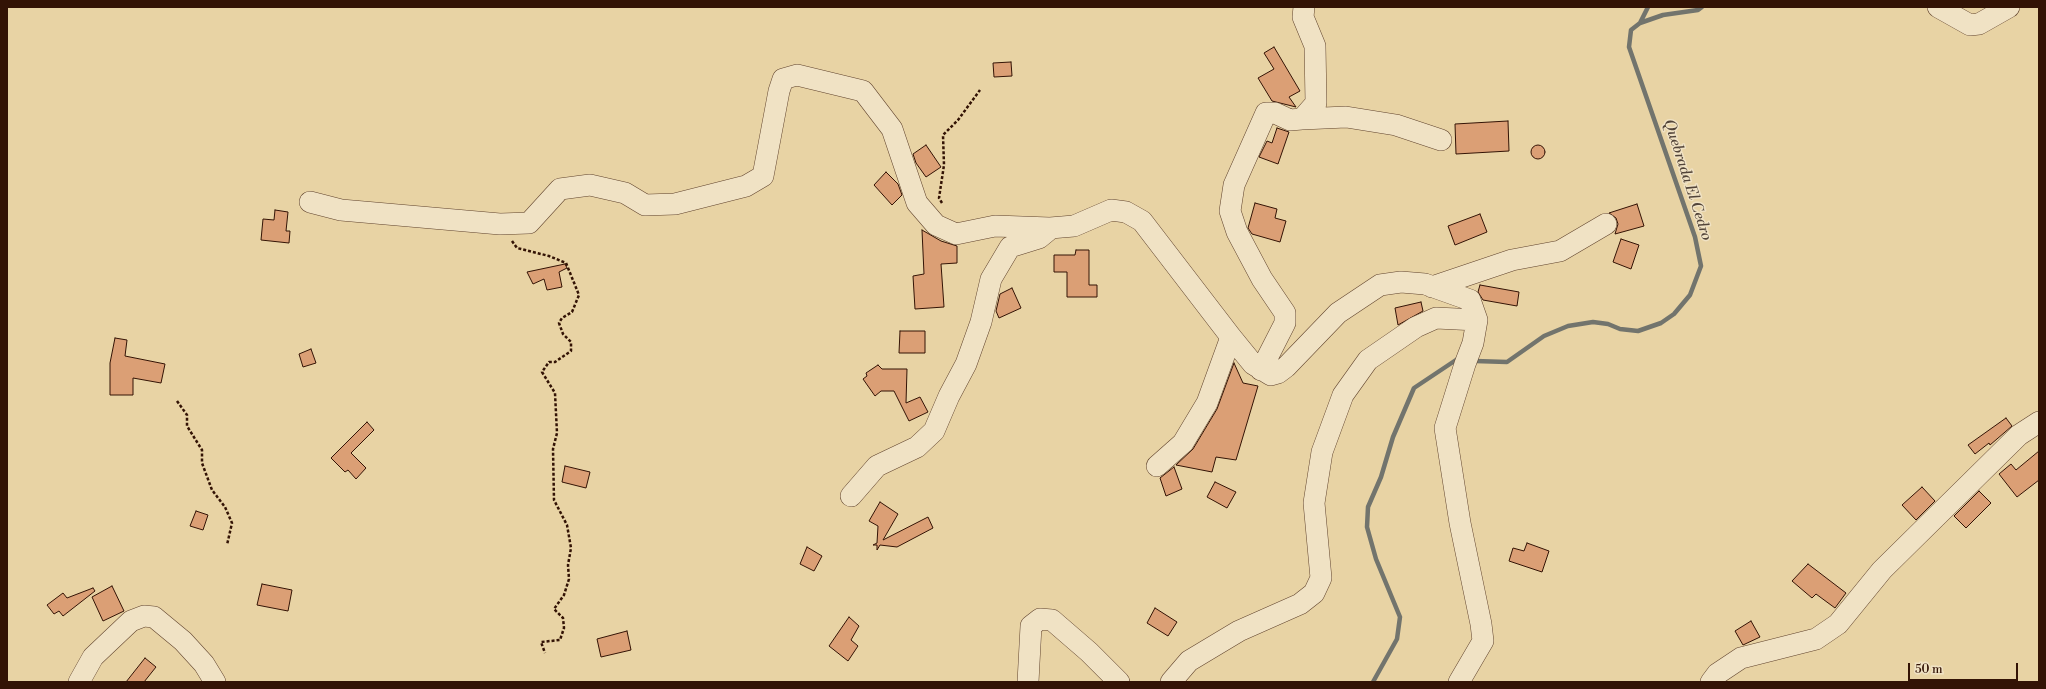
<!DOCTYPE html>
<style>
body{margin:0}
#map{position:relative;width:2046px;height:689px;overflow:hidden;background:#e8d3a4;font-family:"Libre Bodoni",serif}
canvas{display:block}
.frame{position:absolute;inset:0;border:8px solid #331305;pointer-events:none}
.scale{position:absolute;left:1908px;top:663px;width:110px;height:18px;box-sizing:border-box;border:2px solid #331305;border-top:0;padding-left:5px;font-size:12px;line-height:14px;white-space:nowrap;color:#331305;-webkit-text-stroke:3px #f0e2c4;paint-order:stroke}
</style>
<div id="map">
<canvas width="2046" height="689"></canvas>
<div class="frame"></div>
<div class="scale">50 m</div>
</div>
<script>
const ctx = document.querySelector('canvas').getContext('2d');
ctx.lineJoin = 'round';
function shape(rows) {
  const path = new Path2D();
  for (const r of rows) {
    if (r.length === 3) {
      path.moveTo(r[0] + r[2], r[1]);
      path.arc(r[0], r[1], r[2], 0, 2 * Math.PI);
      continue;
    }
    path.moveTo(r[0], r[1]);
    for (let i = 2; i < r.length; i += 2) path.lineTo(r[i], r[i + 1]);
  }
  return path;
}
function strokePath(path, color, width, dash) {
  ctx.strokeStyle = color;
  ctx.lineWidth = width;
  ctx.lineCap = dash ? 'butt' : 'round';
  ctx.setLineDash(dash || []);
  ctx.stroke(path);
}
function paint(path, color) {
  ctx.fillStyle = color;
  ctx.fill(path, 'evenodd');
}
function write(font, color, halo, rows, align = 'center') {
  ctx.font = font + ' "Libre Bodoni",serif';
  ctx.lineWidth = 3;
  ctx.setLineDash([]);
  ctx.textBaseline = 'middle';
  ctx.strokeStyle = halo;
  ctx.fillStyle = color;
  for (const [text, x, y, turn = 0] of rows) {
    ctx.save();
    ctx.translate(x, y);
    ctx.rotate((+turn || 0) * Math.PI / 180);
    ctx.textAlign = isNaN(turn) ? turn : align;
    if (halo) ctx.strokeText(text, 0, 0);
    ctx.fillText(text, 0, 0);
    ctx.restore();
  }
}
const stream = shape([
 [1640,23,1648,7],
 [1475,361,1507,362,1544,336,1568,326,1593,322,1608,324,1620,329,1638,331,1661,323,1674,314,1690,295,1701,266,1695,237,1629,47,1631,30,1640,23,1663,15,1698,10,1702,7],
 [1373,682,1397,639,1400,617,1376,559,1367,527,1368,507,1381,477,1393,437,1414,388,1459,358]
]);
const building = shape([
 [1274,47,1300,91,1289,97,1296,107,1272,101,1258,78,1274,69,1264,53,1274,47],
 [1011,62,1012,76,994,77,993,63,1011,62],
 [1508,121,1509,151,1456,154,1455,124,1508,121],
 [1277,128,1289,132,1278,164,1259,157,1267,141,1272,143,1277,128],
 [926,145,941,167,926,177,916,163,913,154,926,145],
 [1538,152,7],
 [886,172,898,184,902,195,892,205,874,185,886,172],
 [1255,203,1277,209,1275,218,1286,221,1280,242,1252,234,1248,228,1255,203],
 [1637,204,1644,226,1615,234,1618,224,1616,218,1609,213,1637,204],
 [275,210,288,212,286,231,290,231,289,243,261,240,263,219,274,220,275,210],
 [1480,214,1487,232,1455,245,1448,226,1480,214],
 [922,230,941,241,957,246,957,263,941,264,944,307,915,309,913,276,924,274,922,230],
 [1621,239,1639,245,1631,269,1613,262,1621,239],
 [1076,250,1089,250,1089,285,1097,285,1097,297,1067,297,1067,272,1054,272,1054,255,1075,255,1076,250],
 [565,264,567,268,559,272,562,287,547,290,544,279,533,284,527,272,565,264],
 [1480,285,1519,292,1517,306,1483,300,1478,292,1480,285],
 [1012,288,1021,308,999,318,996,311,1000,294,1012,288],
 [1421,302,1423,311,1398,325,1395,308,1421,302],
 [900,331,925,331,925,353,899,353,900,331],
 [115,338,127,340,125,356,165,364,161,383,133,378,133,395,110,395,110,363,115,338],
 [311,349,316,363,303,367,299,354,311,349],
 [1234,363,1243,383,1258,386,1236,460,1216,457,1212,472,1176,465,1193,449,1217,409,1234,363],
 [878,365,882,369,907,369,906,403,920,397,928,412,909,421,894,391,881,391,875,396,863,379,867,376,866,373,878,365],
 [2006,418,2012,426,1990,445,1989,443,1975,454,1968,445,2006,418],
 [367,422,374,430,351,453,366,468,356,479,348,470,345,472,331,458,367,422],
 [2039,451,2039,480,2017,497,1999,474,2011,464,2016,470,2039,451],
 [565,466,590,472,586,488,562,482,565,466],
 [1174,467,1182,489,1166,496,1160,478,1174,467],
 [1215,482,1236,492,1227,508,1207,497,1215,482],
 [1922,487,1935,501,1916,520,1902,505,1922,487],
 [1979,491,1991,503,1966,528,1954,516,1979,491],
 [880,502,898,514,883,540,928,517,933,528,897,547,880,545,877,550,877,545,873,545,877,543,878,526,869,521,880,502],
 [196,511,208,515,203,530,190,526,196,511],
 [1527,543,1549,551,1542,572,1509,561,1513,548,1524,551,1527,543],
 [807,547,822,556,814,571,800,564,807,547],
 [1808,564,1846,593,1835,608,1816,594,1812,598,1792,581,1808,564],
 [262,584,292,590,288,611,257,605,262,584],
 [112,586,124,611,103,621,92,597,112,586],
 [93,588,95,591,63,616,59,611,54,614,47,605,63,593,67,598,93,588],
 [1155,608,1177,622,1168,636,1147,623,1155,608],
 [849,617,859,626,851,640,858,646,848,661,829,646,849,617],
 [1751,621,1760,637,1743,645,1735,631,1751,621],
 [627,631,631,650,601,657,597,639,627,631],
 [145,658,156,667,144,682,126,682,145,658]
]);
const path = shape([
 [942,203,939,198,944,165,943,135,958,120,980,90],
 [512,241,517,248,549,256,566,263,579,295,572,312,562,318,559,323,563,334,571,342,571,351,555,362,549,362,542,372,555,393,557,433,553,449,554,500,567,525,571,548,568,565,569,579,564,595,554,609,563,618,564,628,560,640,541,642,545,653],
 [177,401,187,415,187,426,202,450,202,463,212,490,225,507,232,523,227,545]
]);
const minor = shape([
 [1938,7,1970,25,1979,24,2009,7],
 [1302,119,1346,117,1396,125,1441,140],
 [310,202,341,210,500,224,529,223,560,189,590,185,625,193,645,205,675,204,746,186,763,176,779,91,783,79,797,75,863,91,892,129,917,203,936,225,956,234,995,226,1050,228,1074,226,1111,210,1126,212,1142,221,1231,337,1253,364,1271,375,1278,373,1286,367,1338,313,1380,285,1401,282,1425,284,1470,300,1477,320,1473,343,1465,364,1445,428,1460,523,1481,624,1483,641,1459,682],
 [1432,287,1512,260,1560,251,1606,224],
 [1261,370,1285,323,1285,313,1262,279,1237,232,1230,211,1234,185,1266,113,1275,113,1290,120,1302,119,1316,103,1315,46,1303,17,1304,7],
 [1157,466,1183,443,1207,403,1231,337],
 [851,496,877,466,917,447,934,431,949,396,966,364,981,322,991,279,1010,247,1039,238,1050,229],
 [79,682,93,657,131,621,144,616,154,617,183,641,204,664,215,682],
 [1028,682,1031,626,1040,619,1052,620,1089,652,1119,682],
 [1171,682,1189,661,1239,631,1300,604,1314,593,1321,578,1314,503,1322,452,1343,395,1368,360,1416,327,1436,318,1477,320],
 [1711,682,1717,674,1741,658,1816,639,1838,624,1882,570,2019,435,2039,422]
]);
const waterNames = [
 ["Quebrada El Cedro",1687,180,72]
];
strokePath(stream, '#72746d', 4.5);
paint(building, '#db9f75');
strokePath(building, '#331305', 1);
strokePath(minor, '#60432d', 22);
strokePath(path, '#331305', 2.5, [3, 2]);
strokePath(minor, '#f0e2c4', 21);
write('italic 15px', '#524439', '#f0e2c4', waterNames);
</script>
